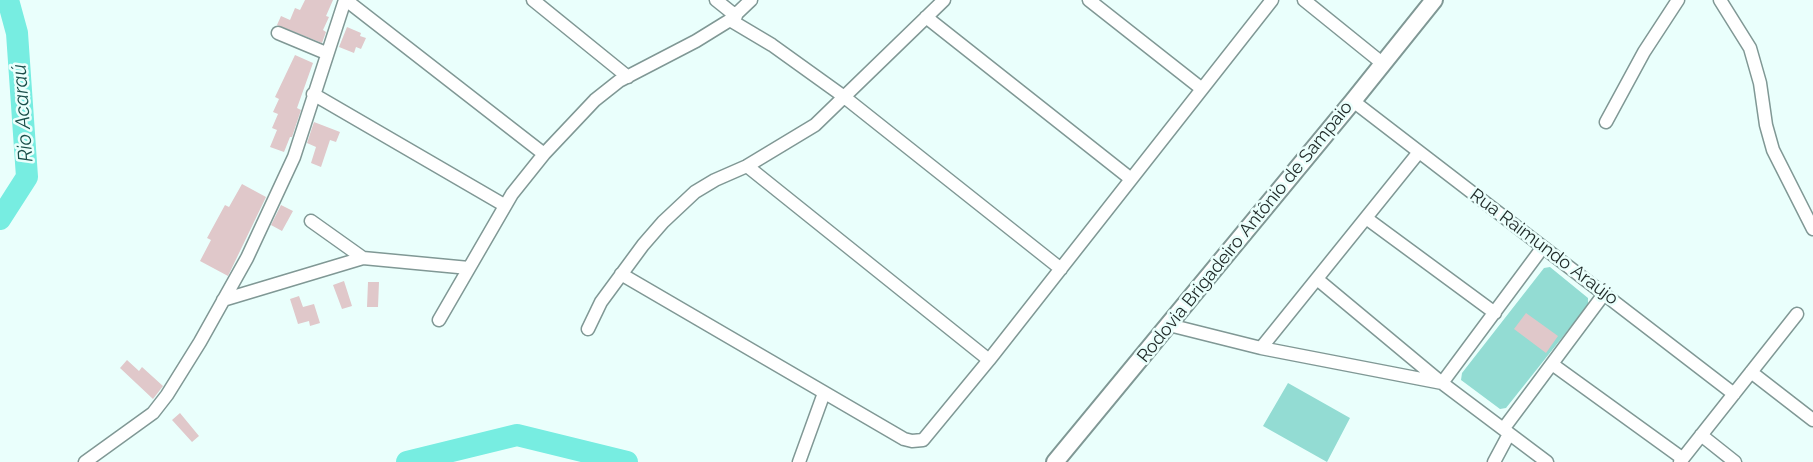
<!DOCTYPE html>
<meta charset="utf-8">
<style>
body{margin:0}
canvas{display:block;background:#eafffc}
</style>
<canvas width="1813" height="462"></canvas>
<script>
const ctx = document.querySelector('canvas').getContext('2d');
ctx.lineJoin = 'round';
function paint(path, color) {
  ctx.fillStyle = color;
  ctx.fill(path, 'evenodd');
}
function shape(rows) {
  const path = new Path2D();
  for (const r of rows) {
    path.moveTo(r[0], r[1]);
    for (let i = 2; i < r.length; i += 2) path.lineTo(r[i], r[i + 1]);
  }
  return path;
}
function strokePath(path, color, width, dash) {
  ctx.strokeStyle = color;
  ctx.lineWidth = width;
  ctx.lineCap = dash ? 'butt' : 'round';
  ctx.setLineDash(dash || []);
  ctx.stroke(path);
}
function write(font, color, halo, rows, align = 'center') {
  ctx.font = font + ' Raleway,sans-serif';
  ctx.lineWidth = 5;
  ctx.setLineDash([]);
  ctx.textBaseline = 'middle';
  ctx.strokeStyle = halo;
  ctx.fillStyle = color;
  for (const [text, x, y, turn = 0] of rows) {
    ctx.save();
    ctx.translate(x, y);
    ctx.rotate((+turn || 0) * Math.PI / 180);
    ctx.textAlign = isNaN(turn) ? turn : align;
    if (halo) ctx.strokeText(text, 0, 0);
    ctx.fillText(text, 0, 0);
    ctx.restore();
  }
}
const green = shape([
 [1550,267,1588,298,1588,305,1506,408,1500,409,1461,380,1462,373,1544,268],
 [1288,383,1350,418,1327,462,1263,426]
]);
const river = shape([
 [0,219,27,177,17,33,8,0],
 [407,462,517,435,627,462]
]);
const building = shape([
 [305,0,333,0,326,16,329,17,323,30,326,32,322,43,277,25,281,16,290,20,295,8,300,10],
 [347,27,361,33,360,36,366,38,361,49,356,47,354,53,339,47],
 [295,55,313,63,297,108,301,110,292,137,290,137,284,152,270,147,277,130,272,128,278,114,273,112,279,99,275,97],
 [314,122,340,132,336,142,330,140,321,167,311,163,316,147,307,143],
 [242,184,266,197,228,276,200,261,211,240,207,238,225,205,229,207],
 [281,205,293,211,282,231,271,225],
 [344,281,352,306,342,309,333,285],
 [368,282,379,282,378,307,367,307],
 [299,296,303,307,314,304,320,323,310,326,309,321,298,324,290,299],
 [1526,313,1558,336,1546,353,1514,329],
 [127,360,139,371,142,367,163,386,153,399,120,368],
 [180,413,199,436,192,442,172,420]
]);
const minor = shape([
 [346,0,544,154],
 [533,0,628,77],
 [716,0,736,16],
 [1089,0,1202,89],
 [1304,0,1382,63],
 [1720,0,1750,48,1760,83,1766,125,1773,150,1813,229],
 [926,17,1131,179],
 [730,20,772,45,843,96,1061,269],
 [278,33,326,53],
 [313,94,504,205],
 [1353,101,1734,394],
 [1606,122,1644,52,1678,0],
 [747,166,989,360],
 [1366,218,1495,313],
 [311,221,363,258],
 [621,274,904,439,912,441,923,440,989,360,1272,0],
 [1317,279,1442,383,1543,247],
 [223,300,363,258,469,268],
 [439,320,512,194,544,154,595,100,619,81,696,41,730,20,751,0],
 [1169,325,1261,348,1442,383,1547,462],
 [588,329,601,302,643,245,663,222,695,192,715,180,747,166,815,125,944,0],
 [1261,348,1419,152],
 [1552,364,1682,458],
 [1751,372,1813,420],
 [1504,428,1604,294],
 [1701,435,1735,462],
 [85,462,153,413,167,395,200,342,247,258,294,157,345,0],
 [799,462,824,393],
 [1494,462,1509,434],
 [1680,462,1797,314]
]);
const major = shape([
 [1055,462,1353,101,1434,0]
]);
const streetNames = [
 ["Rodovia Brigadeiro Antônio de Sampaio",1245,232,-51],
 ["Rua Raimundo Araújo",1544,247,37]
];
const waterNames = [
 ["Rio Acaraú",23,113,-94]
];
paint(green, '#93dcd3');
strokePath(river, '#77ede1', 22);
paint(building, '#e0c8ca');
strokePath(minor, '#809895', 15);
strokePath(major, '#809895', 20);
strokePath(minor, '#fff', 12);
strokePath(major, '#fff', 16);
write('18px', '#1e2826', '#eafffc', streetNames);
write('italic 20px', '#1a4e49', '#eafffc', waterNames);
</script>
